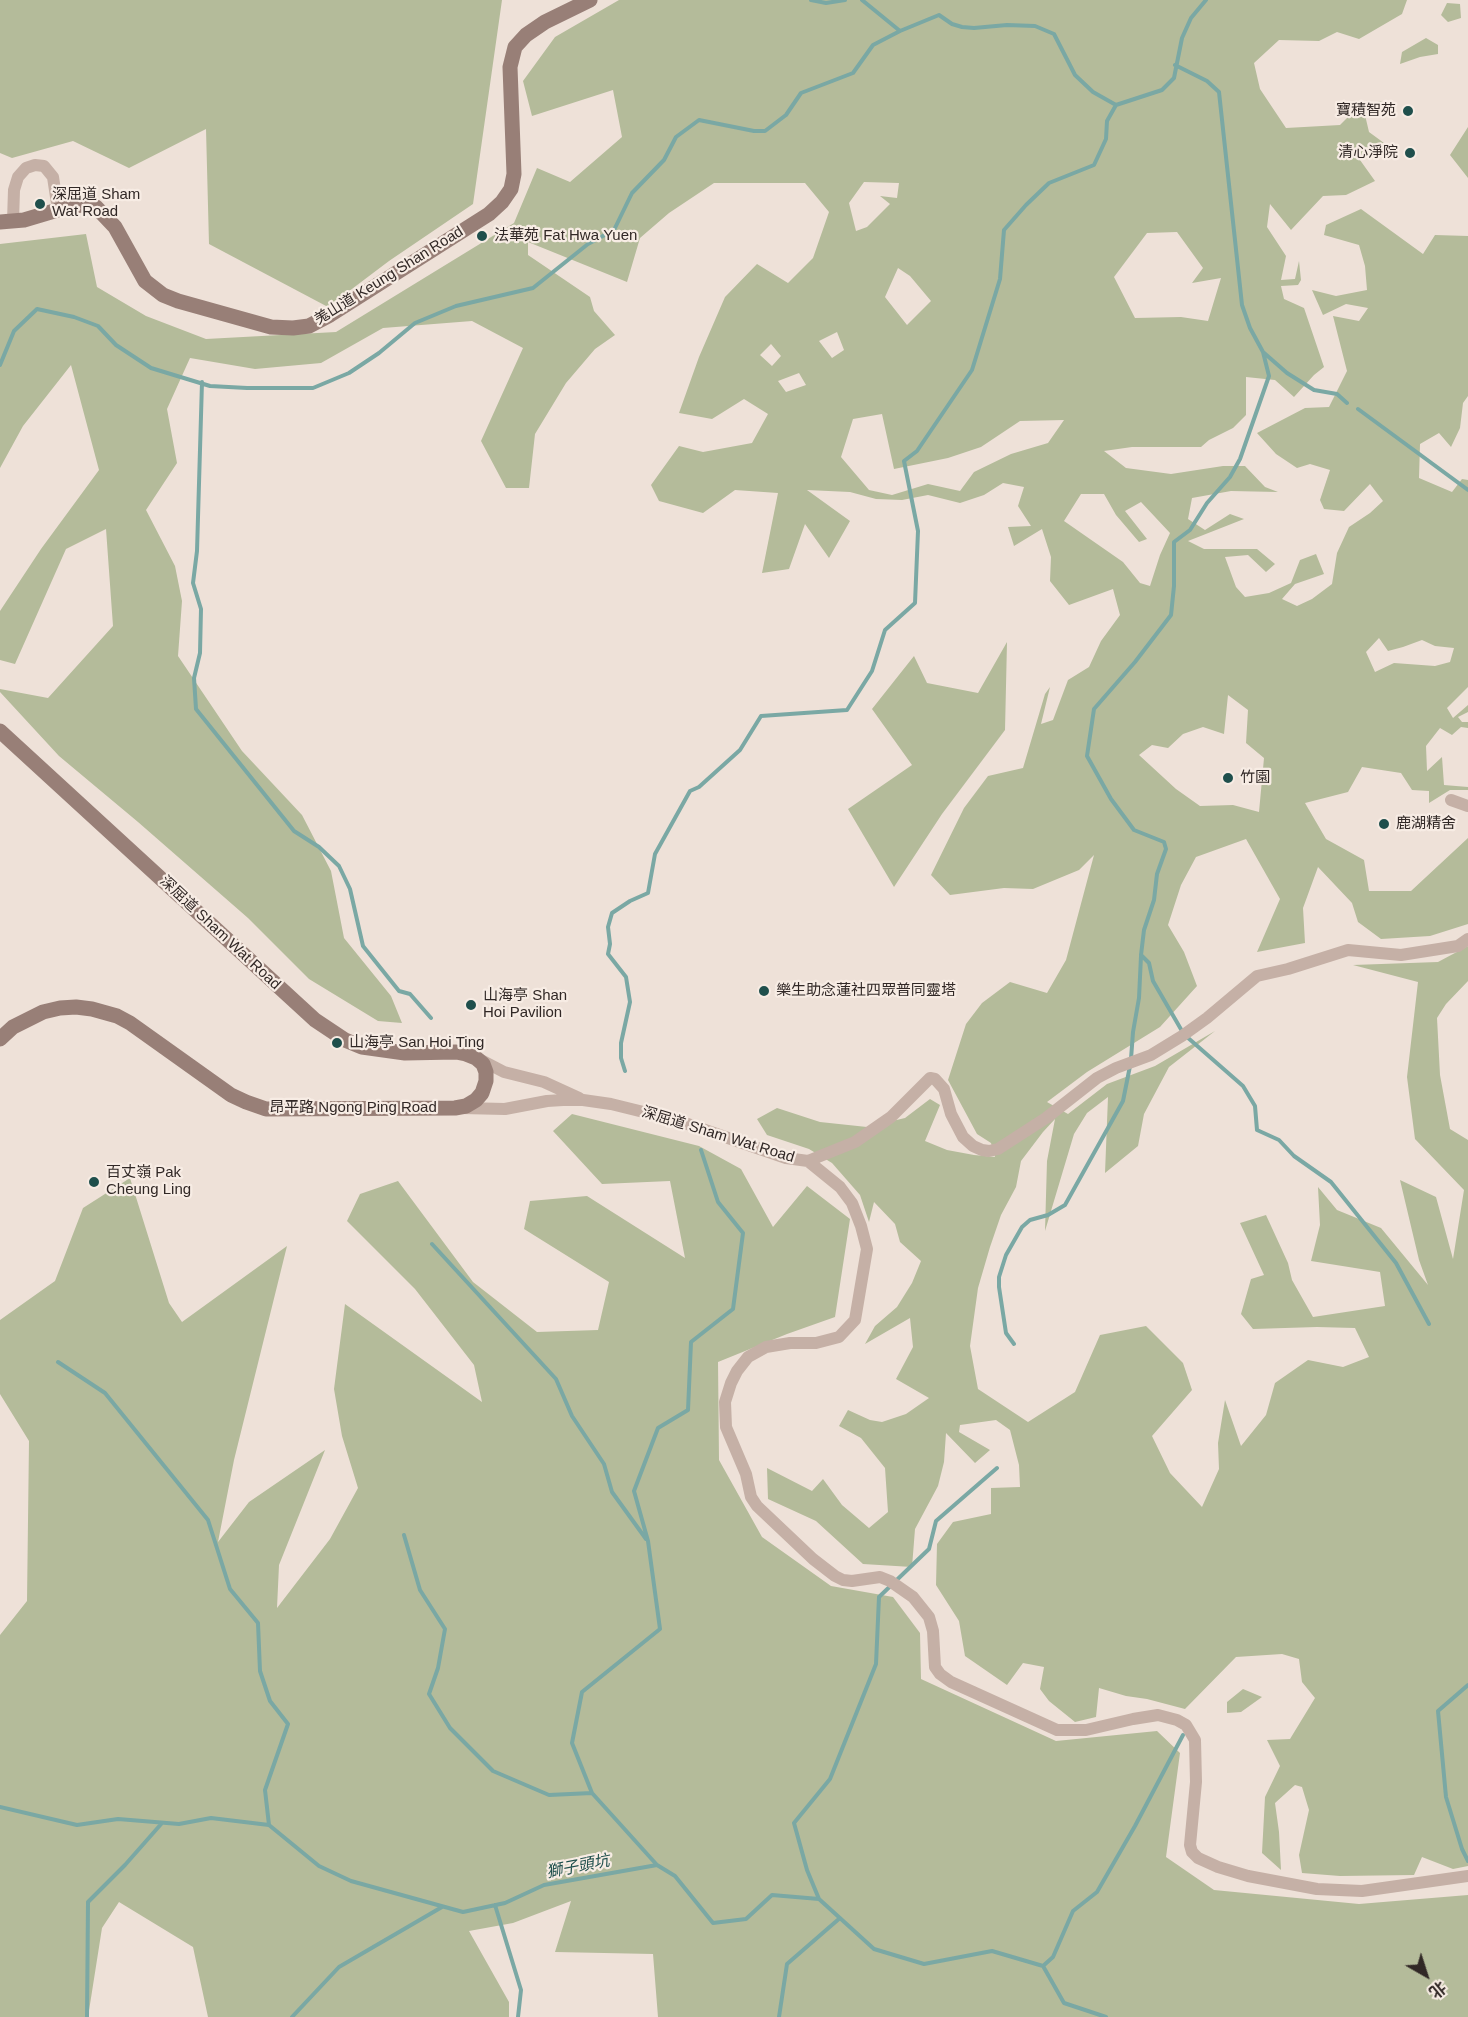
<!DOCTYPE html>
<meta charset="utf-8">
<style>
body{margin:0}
#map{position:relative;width:1468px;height:2017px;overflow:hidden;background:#eee1d8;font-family:Helvetica,"Noto Sans SC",sans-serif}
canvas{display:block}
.north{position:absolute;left:1396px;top:1945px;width:60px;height:60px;-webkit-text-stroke:4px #f7ece4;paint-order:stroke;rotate:141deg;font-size:16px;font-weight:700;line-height:24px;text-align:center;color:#312826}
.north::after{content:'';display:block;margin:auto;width:21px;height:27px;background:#312826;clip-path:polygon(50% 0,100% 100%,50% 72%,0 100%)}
</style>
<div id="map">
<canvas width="1468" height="2017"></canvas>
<div class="north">北</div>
</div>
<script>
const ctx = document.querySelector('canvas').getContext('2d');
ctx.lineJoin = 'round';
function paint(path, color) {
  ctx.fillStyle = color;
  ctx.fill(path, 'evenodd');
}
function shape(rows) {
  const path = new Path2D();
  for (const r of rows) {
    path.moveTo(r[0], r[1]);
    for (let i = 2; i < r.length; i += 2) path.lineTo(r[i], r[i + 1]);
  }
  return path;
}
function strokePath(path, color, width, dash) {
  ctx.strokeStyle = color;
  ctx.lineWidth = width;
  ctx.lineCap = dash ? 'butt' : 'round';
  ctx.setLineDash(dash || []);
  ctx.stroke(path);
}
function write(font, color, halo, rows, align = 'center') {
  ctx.font = font + ' Helvetica,"Noto Sans SC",sans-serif';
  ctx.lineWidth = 4.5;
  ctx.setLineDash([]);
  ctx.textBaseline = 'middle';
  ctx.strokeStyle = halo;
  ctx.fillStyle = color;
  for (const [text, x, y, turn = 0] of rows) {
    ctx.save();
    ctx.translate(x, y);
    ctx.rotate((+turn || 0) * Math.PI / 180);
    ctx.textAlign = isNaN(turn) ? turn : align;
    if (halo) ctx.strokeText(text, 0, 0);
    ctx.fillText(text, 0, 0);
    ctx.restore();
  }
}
const green = shape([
 [0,0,502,0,473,204,389,261,328,307,209,244,206,129,129,168,73,141,12,158,0,153],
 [619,0,1407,0,1402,14,1359,39,1337,32,1319,41,1279,40,1254,63,1260,89,1286,128,1340,125,1359,106,1382,101,1365,115,1369,132,1384,143,1360,160,1375,181,1346,195,1323,196,1291,230,1270,204,1267,227,1286,256,1281,280,1295,279,1299,261,1301,280,1298,285,1281,286,1284,299,1304,308,1324,367,1314,375,1294,397,1275,380,1246,377,1246,415,1233,428,1209,440,1201,447,1132,447,1104,451,1126,468,1171,474,1223,466,1245,466,1265,487,1278,492,1231,491,1192,498,1188,519,1205,530,1230,514,1244,519,1188,541,1204,549,1257,549,1275,564,1266,572,1248,555,1225,557,1236,587,1245,597,1269,593,1291,583,1300,560,1316,554,1324,574,1295,584,1282,599,1297,606,1312,599,1332,584,1337,553,1349,527,1370,513,1383,501,1370,484,1344,511,1324,509,1320,500,1330,470,1310,464,1297,468,1276,454,1257,433,1305,408,1329,407,1347,371,1333,316,1359,321,1368,308,1346,304,1323,315,1312,290,1336,296,1367,290,1365,266,1359,245,1324,235,1326,225,1361,209,1423,254,1435,235,1468,236,1468,396,1463,403,1460,428,1451,447,1439,433,1420,444,1419,478,1452,492,1462,479,1468,480,1468,687,1447,708,1453,718,1468,705,1468,712,1458,717,1462,722,1468,722,1468,728,1461,727,1452,735,1440,728,1426,746,1427,771,1442,757,1444,785,1468,787,1468,790,1450,790,1429,803,1429,791,1412,790,1401,773,1362,767,1348,792,1305,803,1326,839,1364,860,1369,891,1411,891,1468,838,1468,924,1430,936,1381,939,1358,922,1352,903,1318,867,1303,908,1305,943,1257,952,1280,899,1246,839,1196,857,1181,885,1168,925,1184,952,1197,986,1160,1027,1087,1072,1047,1102,1068,1114,1107,1084,1155,1066,1215,1031,1169,1067,1144,1114,1138,1146,1105,1173,1108,1097,1087,1113,1074,1134,1045,1231,1047,1161,1055,1119,1043,1132,1021,1161,1016,1187,1001,1215,990,1247,978,1288,970,1346,978,1389,1028,1422,1075,1392,1100,1335,1146,1326,1183,1363,1192,1390,1152,1436,1170,1473,1202,1507,1219,1469,1218,1443,1225,1400,1241,1446,1266,1415,1275,1383,1308,1360,1343,1367,1369,1357,1355,1328,1317,1327,1253,1329,1241,1314,1251,1279,1264,1275,1240,1223,1266,1215,1288,1263,1292,1280,1313,1317,1385,1306,1380,1272,1311,1261,1320,1225,1318,1187,1337,1210,1381,1228,1428,1285,1419,1260,1400,1180,1436,1197,1453,1259,1464,1190,1415,1139,1407,1077,1418,982,1353,965,1438,962,1468,946,1468,981,1446,1004,1437,1018,1440,1075,1450,1129,1468,1140,1468,1866,1453,1869,1422,1857,1414,1875,1340,1876,1302,1873,1299,1855,1309,1810,1302,1787,1295,1785,1275,1803,1279,1832,1281,1870,1262,1853,1265,1797,1280,1766,1267,1740,1290,1739,1315,1698,1302,1682,1299,1659,1282,1654,1236,1657,1185,1709,1147,1699,1126,1696,1099,1688,1096,1717,1075,1722,1049,1701,1040,1689,1044,1667,1023,1663,1007,1685,965,1656,959,1621,936,1585,937,1544,953,1522,991,1514,991,1488,1020,1487,1019,1465,1010,1430,996,1420,960,1425,959,1432,990,1450,975,1463,946,1433,944,1462,938,1486,915,1529,912,1567,863,1564,816,1521,768,1499,767,1468,812,1491,823,1479,842,1505,869,1528,888,1512,885,1468,861,1438,839,1426,848,1410,870,1420,882,1422,906,1414,929,1398,896,1379,913,1347,910,1318,865,1344,875,1326,897,1307,912,1283,921,1261,900,1242,895,1224,874,1202,869,1222,860,1195,832,1163,809,1149,767,1135,757,1119,777,1108,820,1122,867,1127,905,1118,930,1099,940,1105,925,1141,947,1150,974,1155,995,1157,991,1143,977,1134,948,1080,966,1024,982,1003,1010,982,1047,993,1066,960,1094,855,1079,870,1033,889,1004,888,950,895,931,875,964,808,988,776,1023,768,1045,694,1050,687,1041,724,1053,720,1068,680,1089,667,1101,641,1120,615,1113,589,1069,605,1050,581,1051,557,1042,529,1014,546,1008,527,1031,526,1018,506,1024,487,1003,483,984,495,960,503,928,495,902,500,876,499,850,492,807,490,850,521,829,558,805,524,789,569,762,573,778,493,735,490,703,513,659,501,651,485,679,446,703,452,752,443,768,414,744,399,712,419,679,413,699,357,725,297,757,264,788,283,813,258,829,212,805,183,714,183,669,213,640,238,627,282,528,242,528,255,590,297,594,311,615,335,595,349,566,383,535,434,529,488,506,488,481,441,523,348,472,321,383,328,321,363,255,369,190,358,167,409,177,463,146,510,175,566,182,601,178,656,242,751,302,815,331,871,344,938,391,996,402,1023,378,1021,309,979,248,918,138,822,59,756,0,692,0,689,48,698,113,626,106,529,66,549,15,664,0,660,0,611,41,549,99,470,71,365,23,426,0,468,0,244,86,234,97,287,146,316,206,339,336,332,514,223,537,168,570,182,622,137,613,90,532,116,523,81,555,37],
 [864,182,899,183,897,198,880,196,890,204,867,227,856,231,849,203],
 [1177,232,1203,268,1192,283,1221,278,1208,321,1181,317,1135,318,1114,277,1147,233],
 [898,268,910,276,931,301,907,325,885,297],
 [837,332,844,350,832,358,819,341],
 [771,344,781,356,772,366,760,355],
 [799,373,806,385,786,392,778,381],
 [882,414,894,469,948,458,981,447,1020,421,1064,420,1048,443,1011,454,974,472,960,491,928,484,892,495,869,490,841,457,853,419],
 [1081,494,1104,494,1116,515,1139,542,1147,539,1125,511,1141,502,1170,533,1160,555,1150,586,1140,583,1123,562,1064,521],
 [1379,638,1388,651,1403,647,1422,640,1435,646,1454,648,1450,662,1435,666,1394,663,1375,672,1366,652],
 [1228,695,1248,710,1246,743,1264,758,1259,812,1233,805,1200,806,1176,789,1139,755,1152,745,1168,748,1183,734,1203,727,1224,734],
 [1447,3,1460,4,1461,18,1448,22,1441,15],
 [1426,38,1438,45,1438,54,1420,57,1400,64,1402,52],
 [1468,127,1468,178,1450,155],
 [1007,642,1005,730,942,814,894,887,848,809,912,765,872,709,914,656,927,683,978,693],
 [572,1114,699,1146,741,1169,773,1227,807,1186,850,1219,835,1317,787,1334,718,1362,719,1460,762,1537,831,1586,893,1597,920,1633,921,1679,1056,1741,1157,1731,1180,1753,1166,1857,1214,1890,1359,1904,1468,1895,1468,2017,658,2017,653,1954,555,1952,571,1901,513,1923,469,1931,509,2002,509,2017,208,2017,193,1947,119,1902,102,1928,88,2017,0,2017,0,1635,27,1601,29,1441,0,1394,0,1320,55,1281,83,1208,130,1178,169,1303,182,1322,287,1246,234,1460,218,1542,249,1502,325,1450,279,1565,277,1608,330,1539,358,1488,342,1436,334,1389,345,1304,482,1402,474,1365,415,1289,347,1221,360,1194,398,1181,473,1282,537,1332,598,1330,609,1282,524,1229,530,1201,587,1196,685,1258,670,1181,602,1184,553,1131],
 [1243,1689,1262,1697,1241,1712,1227,1713,1227,1702]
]);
const stream = shape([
 [811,0,826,3,845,0],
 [862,0,900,31,939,15,952,24,962,27,974,28,1007,25,1035,26,1054,34,1075,75,1093,92,1116,105],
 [1175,65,1207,81,1219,92,1242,305,1250,328,1263,352,1269,376,1240,459,1230,477,1207,503,1190,530,1174,542,1174,586,1171,615,1135,662,1094,709,1087,756,1111,799,1134,830,1164,842,1166,849,1157,874,1154,900,1144,930,1141,955,1149,963,1153,981,1182,1031],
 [1263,352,1287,373,1314,390,1337,394,1347,403],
 [0,365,14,331,37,309,74,317,98,326,116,345,151,368,210,386,247,388,313,388,349,373,379,353,415,323,456,306,533,288,588,244,614,230,632,193,664,160,676,137,699,120,754,131,765,131,786,115,801,93,853,73,873,45,900,31],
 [202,382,197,551,193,583,201,609,200,653,194,678,196,709,294,831,319,847,339,866,350,889,363,946,399,991,410,994,431,1018],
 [1358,409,1468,490],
 [1187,1037,1243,1086,1255,1106,1257,1130,1279,1140,1294,1156,1331,1182,1396,1263,1429,1324],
 [1131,1059,1133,1032,1139,998,1141,956],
 [625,1071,621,1058,621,1043,630,1002,626,977,608,954,610,944,608,927,612,913,630,901,648,893,655,854,690,791,699,787,740,750,761,716,847,710,872,671,885,630,915,603,918,531,904,461,917,451,972,370,1000,279,1004,230,1026,205,1049,183,1094,165,1106,139,1107,121,1116,105,1162,90,1174,78,1182,38,1191,18,1206,0],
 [432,1244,556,1379,572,1416,604,1464,612,1492,646,1539],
 [1014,1344,1006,1333,999,1287,999,1277,1006,1255,1022,1227,1030,1220,1048,1215,1065,1205,1123,1101,1130,1066],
 [58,1362,105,1393,208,1520,230,1589,258,1623,260,1671,270,1701,288,1724,265,1790,269,1825],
 [404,1535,420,1590,445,1629,438,1668,429,1694,450,1728,493,1771,549,1795,592,1793],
 [1468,1685,1438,1711,1446,1797,1462,1849,1468,1861],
 [0,1807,77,1825,118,1819,179,1824,211,1818,269,1825,319,1866,351,1881,463,1912,505,1903,544,1885,657,1865,675,1876,713,1923,746,1919,772,1895,819,1899,874,1949,924,1964,992,1951,1043,1966,1064,2003,1106,2017],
 [657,1865,592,1793,572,1743,582,1692,660,1629,648,1541,634,1491,658,1428,688,1410,691,1342,733,1309,743,1233,718,1202,701,1150],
 [819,1899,807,1870,794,1823,830,1779,876,1664,879,1597,929,1549,936,1521,997,1468],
 [495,1905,521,1990,518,2017],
 [1043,1966,1053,1957,1073,1911,1097,1892,1135,1826,1183,1735],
 [87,2017,88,1902,125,1865,162,1823],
 [292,2017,339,1967,442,1907],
 [779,2017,787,1964,840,1918]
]);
const minor = shape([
 [13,221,14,190,18,177,26,168,35,165,44,166,53,177,58,210],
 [1451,800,1468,806],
 [479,1059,504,1072,544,1082,579,1098],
 [462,1108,505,1109,547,1101,563,1100,583,1100,611,1104,676,1120,786,1158,808,1161,840,1187,852,1203,861,1226,867,1249,855,1320,839,1337,816,1343,790,1343,766,1347,748,1357,737,1371,731,1383,725,1402,726,1427,746,1474,751,1497,757,1506,813,1559,835,1576,843,1580,852,1581,880,1577,890,1581,913,1597,929,1617,933,1631,935,1667,940,1674,951,1682,1057,1730,1086,1730,1133,1719,1158,1715,1177,1720,1186,1725,1195,1740,1196,1782,1190,1845,1192,1852,1198,1858,1218,1867,1248,1876,1317,1889,1362,1891,1468,1876],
 [808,1161,855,1142,891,1117,930,1078,935,1079,944,1089,951,1114,963,1137,973,1146,982,1150,989,1151,998,1149,1046,1118,1097,1078,1116,1068,1151,1055,1182,1036,1207,1018,1257,976,1288,969,1348,950,1401,955,1458,946,1468,939]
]);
const secondary = shape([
 [0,222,24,220,71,206,84,205,96,207,115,227,145,281,163,295,178,301,271,327,293,328,309,326,330,315,489,214,502,202,511,189,514,174,510,67,515,47,526,35,545,22,590,0],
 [0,731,315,1020,345,1040,362,1047,405,1053,456,1052,466,1054,476,1058,483,1064,486,1072,486,1081,482,1093,476,1100,466,1106,455,1108,266,1109,246,1102,231,1095,130,1023,117,1016,92,1009,76,1007,60,1008,43,1012,13,1027,0,1039]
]);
const markers = [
 [1408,111,6,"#1f4f4c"],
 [1410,153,6,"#1f4f4c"],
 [40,204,6,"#1f4f4c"],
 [482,236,6,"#1f4f4c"],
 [1228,778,6,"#1f4f4c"],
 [1384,824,6,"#1f4f4c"],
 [764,991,6,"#1f4f4c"],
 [471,1005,6,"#1f4f4c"],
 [337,1043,6,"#1f4f4c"],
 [94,1182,6,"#1f4f4c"]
];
const poiNames = [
 ["寶積智苑",1396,111,"right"],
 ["清心淨院",1398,153,"right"],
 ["深屈道 Sham",52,195],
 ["Wat Road",52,212],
 ["法華苑 Fat Hwa Yuen",494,236],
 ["竹園",1240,778],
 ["鹿湖精舍",1396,824],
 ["樂生助念蓮社四眾普同靈塔",776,991],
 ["山海亭 Shan",483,996],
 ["Hoi Pavilion",483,1013],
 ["山海亭 San Hoi Ting",349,1043],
 ["百丈嶺 Pak",106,1173],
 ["Cheung Ling",106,1190]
];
const streetNames = [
 ["羗山道 Keung Shan Road",389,276,-32],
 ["深屈道 Sham Wat Road",220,933,43],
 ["昂平路 Ngong Ping Road",353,1108],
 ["深屈道 Sham Wat Road",718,1135,17]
];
const waterNames = [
 ["獅子頭坑",578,1867,-11]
];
paint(green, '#b4bb9a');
strokePath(stream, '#7aa8a4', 4);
strokePath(minor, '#c5b0a6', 12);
strokePath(secondary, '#987f77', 15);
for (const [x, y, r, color] of markers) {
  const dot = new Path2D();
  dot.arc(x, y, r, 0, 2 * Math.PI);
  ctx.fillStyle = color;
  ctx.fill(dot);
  strokePath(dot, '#f7ece4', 2);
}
write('15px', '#312826', '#f7ece4', poiNames, 'left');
write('15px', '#312826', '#f7ece4', streetNames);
write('italic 16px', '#1f4f4c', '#f7ece4', waterNames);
</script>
